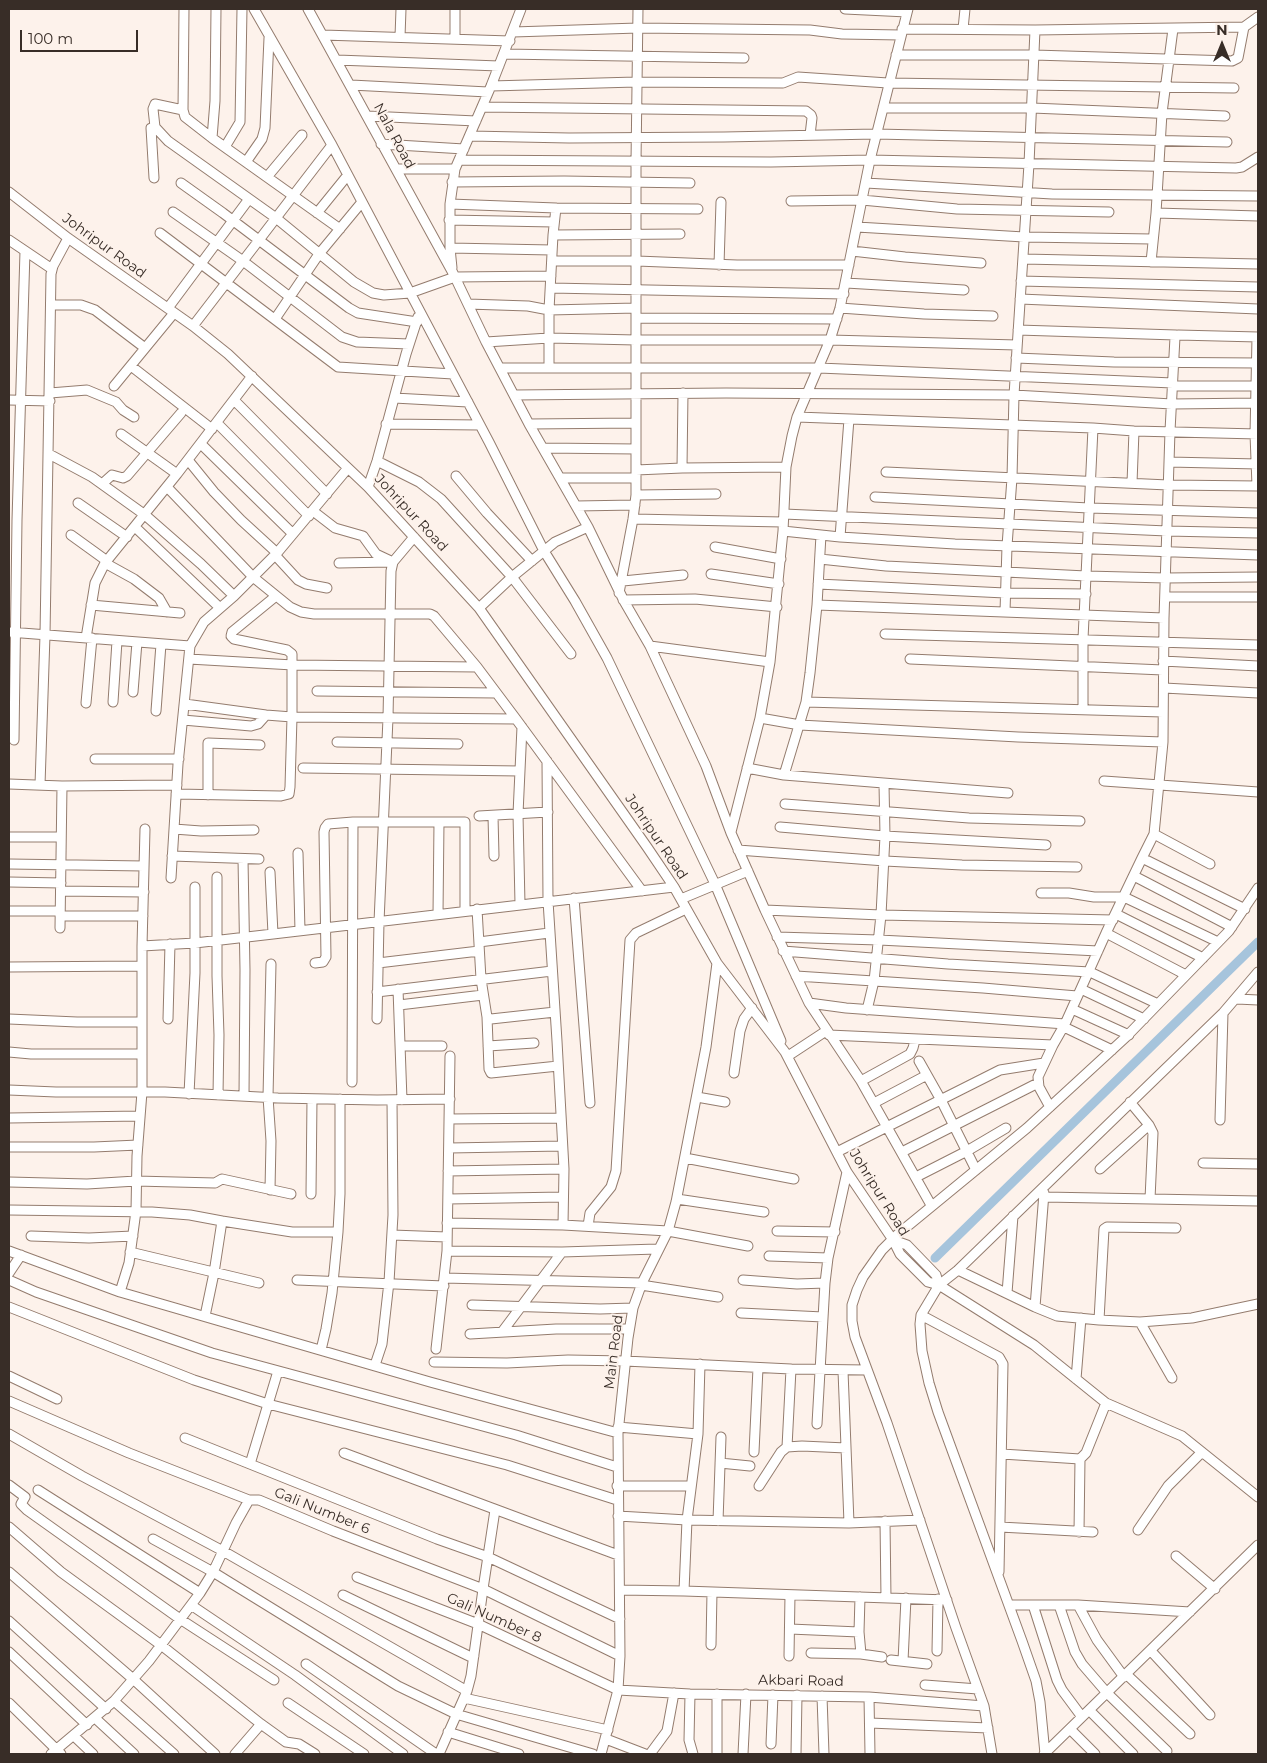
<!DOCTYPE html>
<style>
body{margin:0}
#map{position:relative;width:1267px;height:1763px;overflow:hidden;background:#fdf2eb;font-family:Montserrat,sans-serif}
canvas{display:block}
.frame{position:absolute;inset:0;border:10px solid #382d27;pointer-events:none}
.north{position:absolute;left:1197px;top:20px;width:50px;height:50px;-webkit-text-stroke:4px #fdf2eb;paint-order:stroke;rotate:0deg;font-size:14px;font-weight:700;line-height:20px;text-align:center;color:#382d27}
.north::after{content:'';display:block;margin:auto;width:18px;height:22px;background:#382d27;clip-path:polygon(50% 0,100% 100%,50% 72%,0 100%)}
.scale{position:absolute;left:20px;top:30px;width:118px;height:22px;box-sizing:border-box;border:2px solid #382d27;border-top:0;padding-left:6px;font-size:15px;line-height:18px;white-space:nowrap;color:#382d27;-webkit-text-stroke:4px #fdf2eb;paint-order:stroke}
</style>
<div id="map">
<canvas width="1267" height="1763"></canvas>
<div class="frame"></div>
<div class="north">N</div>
<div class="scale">100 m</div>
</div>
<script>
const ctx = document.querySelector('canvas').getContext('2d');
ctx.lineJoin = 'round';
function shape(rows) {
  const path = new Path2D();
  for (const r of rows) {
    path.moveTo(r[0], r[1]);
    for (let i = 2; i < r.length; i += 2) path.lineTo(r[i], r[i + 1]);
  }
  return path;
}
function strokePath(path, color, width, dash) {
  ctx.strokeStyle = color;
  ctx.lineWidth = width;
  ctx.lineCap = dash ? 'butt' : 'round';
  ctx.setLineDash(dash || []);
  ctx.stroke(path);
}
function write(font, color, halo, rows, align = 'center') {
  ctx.font = font + ' Montserrat,sans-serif';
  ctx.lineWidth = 4;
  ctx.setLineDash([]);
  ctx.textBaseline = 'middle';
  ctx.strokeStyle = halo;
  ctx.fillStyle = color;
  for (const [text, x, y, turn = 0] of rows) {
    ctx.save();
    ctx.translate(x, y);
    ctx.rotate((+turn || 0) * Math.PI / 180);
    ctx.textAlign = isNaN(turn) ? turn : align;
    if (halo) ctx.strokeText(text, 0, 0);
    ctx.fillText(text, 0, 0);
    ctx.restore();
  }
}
const canal = shape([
 [935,1258,1258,942]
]);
const minor = shape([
 [184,9,183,110,185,117,212,138,340,229],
 [254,9,332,145,489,442,544,551,575,601,607,658,715,884,781,1041],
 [308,9,453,273,486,342,529,424,588,527,624,601,650,646,706,766,731,833,765,910,809,1003,861,1081,931,1205],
 [455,9,455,39],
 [845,9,907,12],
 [902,29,1035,30,1244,27],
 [963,29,965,9],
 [1173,29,1162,113,1156,213,1258,216],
 [513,32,638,28,810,30,842,34,901,35],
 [323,35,510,41],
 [400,37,401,9],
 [504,54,744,58],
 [896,55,1034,55,1232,61,1238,58,1244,27,1258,17],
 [337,60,499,66],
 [351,85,488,92],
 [491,86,636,82,783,83,798,77,888,83,1234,88],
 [482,107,806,111,811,115,812,118,810,135],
 [883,108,1032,108,1225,116],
 [368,116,476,121],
 [155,127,168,141,276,218,354,282,373,293,384,295,410,293,455,277,551,276],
 [470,136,569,138,724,137,876,134,1227,142],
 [212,138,215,101,216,9],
 [381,144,464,149],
 [225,147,240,122,242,9],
 [459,160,771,162,870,160,1236,168,1242,167,1258,157],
 [246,162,262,139,265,128,269,38],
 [396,169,455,169],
 [267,177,302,135],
 [154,178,151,128,155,127,153,109,155,104,183,110],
 [452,182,564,181,690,183],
 [181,183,223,213,349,308,358,313,417,322],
 [866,183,1052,194,1258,196],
 [9,192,68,238,193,326,228,354,368,487,479,608,647,847,674,887,717,963,785,1052,847,1172,893,1240,900,1254,928,1282,939,1285,1034,1345,1106,1403,1182,1436,1258,1497],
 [791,201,862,200,957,209,1109,212],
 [450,204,556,208,698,209],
 [173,212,243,261,342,337,357,342,409,344],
 [317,213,347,176],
 [449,220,554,222],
 [857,227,1024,237,1152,239],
 [160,233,338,367,453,374],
 [553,235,680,234],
 [9,240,52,269],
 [450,248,552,250],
 [852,251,905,257,981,263],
 [1023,259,1258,264],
 [552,261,637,261,737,265,849,265],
 [1151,262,1156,213],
 [719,265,721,202],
 [452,268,450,248,450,204,455,169,491,86,521,9],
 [1021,281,1258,287],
 [846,283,964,290],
 [551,288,844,294],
 [1020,299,1258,309],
 [468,304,528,306,549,310,636,308],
 [51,305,81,305,95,310,145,348],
 [168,308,249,199],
 [840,308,924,314,993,316],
 [636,318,837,319],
 [275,319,319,254,362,202],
 [193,326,332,145],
 [1018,330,1176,335],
 [486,342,549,338,636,340,830,340,1017,345],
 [1016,358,1114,362,1258,363],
 [131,366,212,429],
 [549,367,549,310,553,235,556,208],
 [500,368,819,368,1173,383],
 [114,386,174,313],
 [1173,386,1258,386],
 [50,393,87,390,116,402,123,410,134,417],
 [514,395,726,393,1014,395,1172,404,1258,403],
 [394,398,468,402],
 [9,400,50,401],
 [234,400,327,494],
 [797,417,1093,428,1134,431,1258,434],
 [217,423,309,516],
 [386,424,480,425],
 [529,424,636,423],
 [121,434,177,474],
 [201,444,293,534],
 [544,448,636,449],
 [49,454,92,477,145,515,201,564,234,596],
 [188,460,214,492,241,520,277,553],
 [377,461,419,482,441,499,512,577,571,654],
 [1169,462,1258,464],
 [682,468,786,467],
 [636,470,682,468,683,393],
 [886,472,1168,485,1258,486],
 [456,476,487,513,532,561],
 [560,478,636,478],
 [1132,483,1134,431],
 [102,484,112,475,123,478,127,476,181,413],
 [1257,486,1255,434,1257,337],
 [167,487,253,577,290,607,301,612,314,614,430,614,434,616,477,667,516,719,642,891],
 [368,487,377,461,406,354,418,317],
 [636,495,716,494],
 [875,497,1089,508,1258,513],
 [78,503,127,537],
 [576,506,635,505],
 [313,511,335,528,363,536,376,554,393,562],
 [784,514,1167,531,1258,533],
 [633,519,783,522],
 [135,527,219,607],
 [783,531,840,537,955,544,1258,555],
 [71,535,107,561],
 [840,537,849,419],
 [715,547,781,559],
 [275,555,298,580,306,584,327,588],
 [820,559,886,566,1086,576,1166,578,1258,577],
 [105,563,134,579,159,598,167,612],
 [339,563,390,562],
 [711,574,779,584],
 [623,581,683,575],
 [818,584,1005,593,1086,594],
 [619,593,633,519,636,495,636,162,638,9],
 [1165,597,1258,597],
 [623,600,695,599,777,607],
 [91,605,180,613],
 [817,605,1164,618],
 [479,608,512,577,544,551,555,542,588,527],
 [1005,612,1007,546,1012,478,1014,395,1029,164,1035,30],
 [9,632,190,646],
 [885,634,1258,645],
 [86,638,95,583,105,563,177,474,252,376],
 [650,646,770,662],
 [189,659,293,665,477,667],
 [910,659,1163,670],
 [1163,661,1258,666],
 [1164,688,1258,693],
 [317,691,496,693],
 [133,692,137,642],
 [113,702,117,641],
 [806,702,1163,712],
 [86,703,92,638],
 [185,704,266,715,292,717,516,719],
 [1083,709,1083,639,1093,428],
 [156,711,161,644],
 [760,718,800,725,1018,737,1163,742],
 [183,720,251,726,258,724,266,715],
 [14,740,17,520,25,251],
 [337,742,458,744],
 [95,759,179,759],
 [547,761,548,901,557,1041,564,1169,563,1225],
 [303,768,520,771],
 [747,768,784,775,1008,793],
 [784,775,806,702,810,673,817,605,821,535],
 [1104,781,1258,792],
 [9,784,62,786,177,785],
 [40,785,45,635,51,274,53,266,68,238],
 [176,794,281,796,289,794,290,787,292,717,292,654,287,650,234,639,231,636,232,632,276,596],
 [208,795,208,743,260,745],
 [785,804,969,818,1080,821],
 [479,816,548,812],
 [493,816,494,856],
 [780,827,885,836,1046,845],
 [174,829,201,831,254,830],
 [731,832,760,718,770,662,783,531,786,467,792,436,797,417,830,340,840,308,870,160,908,9],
 [1154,834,1210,864],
 [9,837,61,837],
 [738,850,885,861,962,865,1077,867],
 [298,853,300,931],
 [172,856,259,859],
 [1142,858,1245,909],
 [243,859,245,970,244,1096],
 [9,864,144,866],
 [270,872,273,934],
 [1134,876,1232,927],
 [217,877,217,976,219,1035,218,1095],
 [171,878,178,764,190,646,204,622,234,596,277,553,348,468],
 [9,882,61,883],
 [61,891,144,892],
 [1041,893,1069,893,1094,897,1124,897,1218,942],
 [574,898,590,1103],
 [681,899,748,871],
 [520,904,518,814,522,727],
 [477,909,481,979,487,1017,491,1019,555,1012],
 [765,910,881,915,1113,920],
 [9,911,60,911],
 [438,914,439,822],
 [1116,914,1203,958],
 [60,916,143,916],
 [60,928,62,786],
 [1106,933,1186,975],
 [777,937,879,940,1098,951],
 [479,942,549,933],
 [142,946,195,943,273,934,674,887],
 [783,951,948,964,1090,972,1158,1004],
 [315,963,323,962,326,957,324,832,325,828,328,824,353,822,465,822,465,911],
 [378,963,479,951],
 [9,967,142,966],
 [796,976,983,988,1077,996],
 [398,989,402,1100],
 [1081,989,1144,1019],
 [377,992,552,971],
 [1237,999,1258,1000],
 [809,1003,846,1008,1065,1024],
 [399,1005,483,995],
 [1072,1009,1129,1035],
 [867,1010,874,981,881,915,885,836,884,784],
 [487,1017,489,1069,491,1073,558,1066],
 [9,1019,77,1022,142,1022],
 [168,1019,170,944],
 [377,1019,379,922,388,718,391,571,393,562,414,537],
 [1064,1027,1112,1050],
 [829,1035,1053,1045],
 [401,1046,442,1046],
 [488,1046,534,1043],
 [9,1052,31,1054,142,1054],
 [788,1056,826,1031],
 [919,1061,941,1100,976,1170],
 [734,1073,740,1031,744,1019,752,1008],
 [861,1081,910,1054,913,1048,915,1040],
 [352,1082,353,822],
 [9,1090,56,1092,165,1092,278,1098,377,1100,450,1099],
 [189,1094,195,973,195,887],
 [697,1097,725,1102],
 [1130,1102,1149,1125,1153,1133,1150,1199],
 [874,1103,927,1075],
 [1050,1107,1039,1087,1038,1077,1053,1045,1065,1024,1106,933,1142,858,1154,834,1155,824,1163,742,1164,618,1170,431,1175,337,1178,335,1258,337],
 [9,1118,140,1116],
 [449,1119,561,1118],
 [1220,1120,1223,1013],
 [9,1147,94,1147,138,1145],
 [449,1148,562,1146],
 [837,1152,1000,1070,1044,1063],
 [902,1152,1038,1083],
 [685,1158,794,1179],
 [1203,1163,1258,1164],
 [1100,1169,1149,1125],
 [448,1171,564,1169],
 [916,1177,967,1151,1006,1128],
 [9,1182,87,1184,136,1181,215,1183,222,1179,291,1194],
 [270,1190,271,1141,268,1097,271,964],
 [311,1194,312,1099],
 [1044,1197,1258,1201],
 [448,1199,563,1197],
 [677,1199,764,1212],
 [9,1210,152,1212,190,1215,222,1221],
 [447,1223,563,1225,668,1231,748,1246],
 [588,1226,590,1213,611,1187,616,1171,630,940,636,933,686,909],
 [777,1231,835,1232],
 [392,1235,447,1237],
 [31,1236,89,1238,133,1236],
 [893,1240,907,1245,936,1275,939,1285],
 [9,1251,120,1292,430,1382,618,1433],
 [447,1251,562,1252,657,1249],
 [130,1252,259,1283],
 [769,1256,828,1258],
 [958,1270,1035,1307,1057,1316,1099,1320,1140,1322,1192,1318,1258,1304],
 [9,1273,21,1255],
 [444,1278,642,1283],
 [9,1280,36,1292,212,1353,516,1435,617,1467],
 [297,1280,444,1286],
 [743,1280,797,1284,825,1283],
 [641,1285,718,1297],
 [120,1292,129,1263,136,1211,137,1156,142,1092,142,946,145,829],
 [1007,1293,1013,1216],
 [472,1305,600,1309,633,1308],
 [9,1307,194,1380,268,1404,507,1465,617,1500],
 [1035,1307,1044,1193],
 [741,1313,823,1317],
 [921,1315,999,1357,1003,1364,999,1572],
 [205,1316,214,1273,222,1221,292,1232,338,1232],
 [1099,1320,1104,1229,1107,1227,1176,1228],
 [1140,1322,1172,1378],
 [502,1332,562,1252],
 [470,1334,556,1329,629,1329],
 [436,1349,447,1251,450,1056],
 [321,1350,326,1329,332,1293,338,1232,340,1194,340,1099],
 [434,1362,507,1363,568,1360,625,1361,791,1369,867,1370],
 [375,1365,382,1344,389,1282,393,1215,392,1100],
 [843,1371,849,1523],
 [9,1376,57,1399],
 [1076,1379,1081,1318],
 [9,1401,129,1453,249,1500,259,1500,333,1531,483,1589,620,1656],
 [817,1424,825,1283,828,1258,847,1172],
 [618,1427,698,1434],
 [9,1434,82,1476,223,1551,467,1691],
 [185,1438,437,1539,488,1557,620,1619],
 [787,1447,791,1369],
 [754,1452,758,1368],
 [344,1453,618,1555],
 [1002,1454,1080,1459,1086,1453,1106,1403],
 [720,1463,750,1466],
 [250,1464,278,1371],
 [9,1485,25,1497,21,1504,27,1510,180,1619,274,1680],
 [617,1486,691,1486],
 [759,1486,781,1452,787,1447,802,1446,846,1448],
 [38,1490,200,1593],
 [618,1516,687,1520,849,1523,920,1520],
 [718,1521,721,1437],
 [885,1521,886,1598],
 [9,1527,61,1572,161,1645,261,1724,286,1742,299,1744,315,1754],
 [1000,1527,1093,1532],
 [1138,1530,1168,1486,1202,1452],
 [1079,1532,1080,1459],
 [153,1539,213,1572,398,1686,456,1714,593,1754],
 [1176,1556,1215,1589],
 [9,1572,133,1679,215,1754],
 [357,1577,478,1624,618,1690,690,1694,869,1697,984,1706],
 [620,1590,684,1591,947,1600],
 [684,1591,687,1520,698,1434,700,1364],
 [343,1595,471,1657,474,1656],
 [860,1597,859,1632,861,1654],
 [191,1605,295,1675,403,1754],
 [1009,1605,1078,1605,1190,1612],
 [1033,1605,1057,1680,1062,1690,1082,1717],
 [1059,1605,1075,1652,1082,1664,1107,1693,1167,1751],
 [1078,1605,1097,1640,1124,1677],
 [9,1621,106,1709],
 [790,1629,859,1632],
 [711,1645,712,1592],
 [937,1651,938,1599],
 [1151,1651,1210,1715],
 [9,1652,87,1725],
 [811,1653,861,1654,882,1657],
 [789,1656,790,1595],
 [891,1660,927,1664],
 [903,1661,906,1598],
 [306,1664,436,1754],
 [1126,1674,1190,1734],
 [925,1685,978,1689],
 [690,1694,689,1740,693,1754],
 [717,1694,717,1754],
 [822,1696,824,1754],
 [869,1697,870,1754],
 [464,1698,608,1730],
 [114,1701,174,1754],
 [9,1703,61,1754],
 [288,1703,364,1754],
 [1089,1710,1133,1754],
 [95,1718,134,1754],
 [870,1723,988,1728],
 [1070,1729,1095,1754],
 [448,1732,519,1754],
 [74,1736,93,1754],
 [606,1739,645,1754],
 [771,1744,773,1695],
 [51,1754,114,1701,149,1661,200,1593,213,1572,236,1523,249,1500],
 [235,1754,261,1724],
 [439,1754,467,1691,471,1676,483,1589,495,1510],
 [601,1754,618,1690,620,1656,618,1433,628,1338,633,1308,642,1283,668,1231,676,1202,706,1047,717,963],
 [650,1754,667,1731,674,1693],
 [743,1754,746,1694],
 [796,1754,797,1695],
 [992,1754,984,1706,956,1628,887,1423,855,1337,852,1321,852,1305,857,1290,863,1277,882,1250,898,1234,1027,1128,1126,1037,1229,931,1258,888],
 [1044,1754,1258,1545],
 [1045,1754,1040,1702,1036,1681,1022,1641,938,1412,929,1383,922,1351,920,1324,921,1315,939,1285,958,1270,1223,1013,1258,972]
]);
const streetNames = [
 ["Nala Road",394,136,62],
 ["Johripur Road",104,246,36],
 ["Johripur Road",411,513,47],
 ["Johripur Road",656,837,56],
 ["Johripur Road",879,1193,58],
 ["Main Road",614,1352,-83],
 ["Gali Number 6",322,1511,22],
 ["Gali Number 8",494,1618,24],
 ["Akbari Road",801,1681,1]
];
strokePath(canal, '#a6c4dc', 9);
strokePath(minor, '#947c6e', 11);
strokePath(minor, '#fff', 9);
write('14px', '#382d27', '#fdf2eb', streetNames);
</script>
